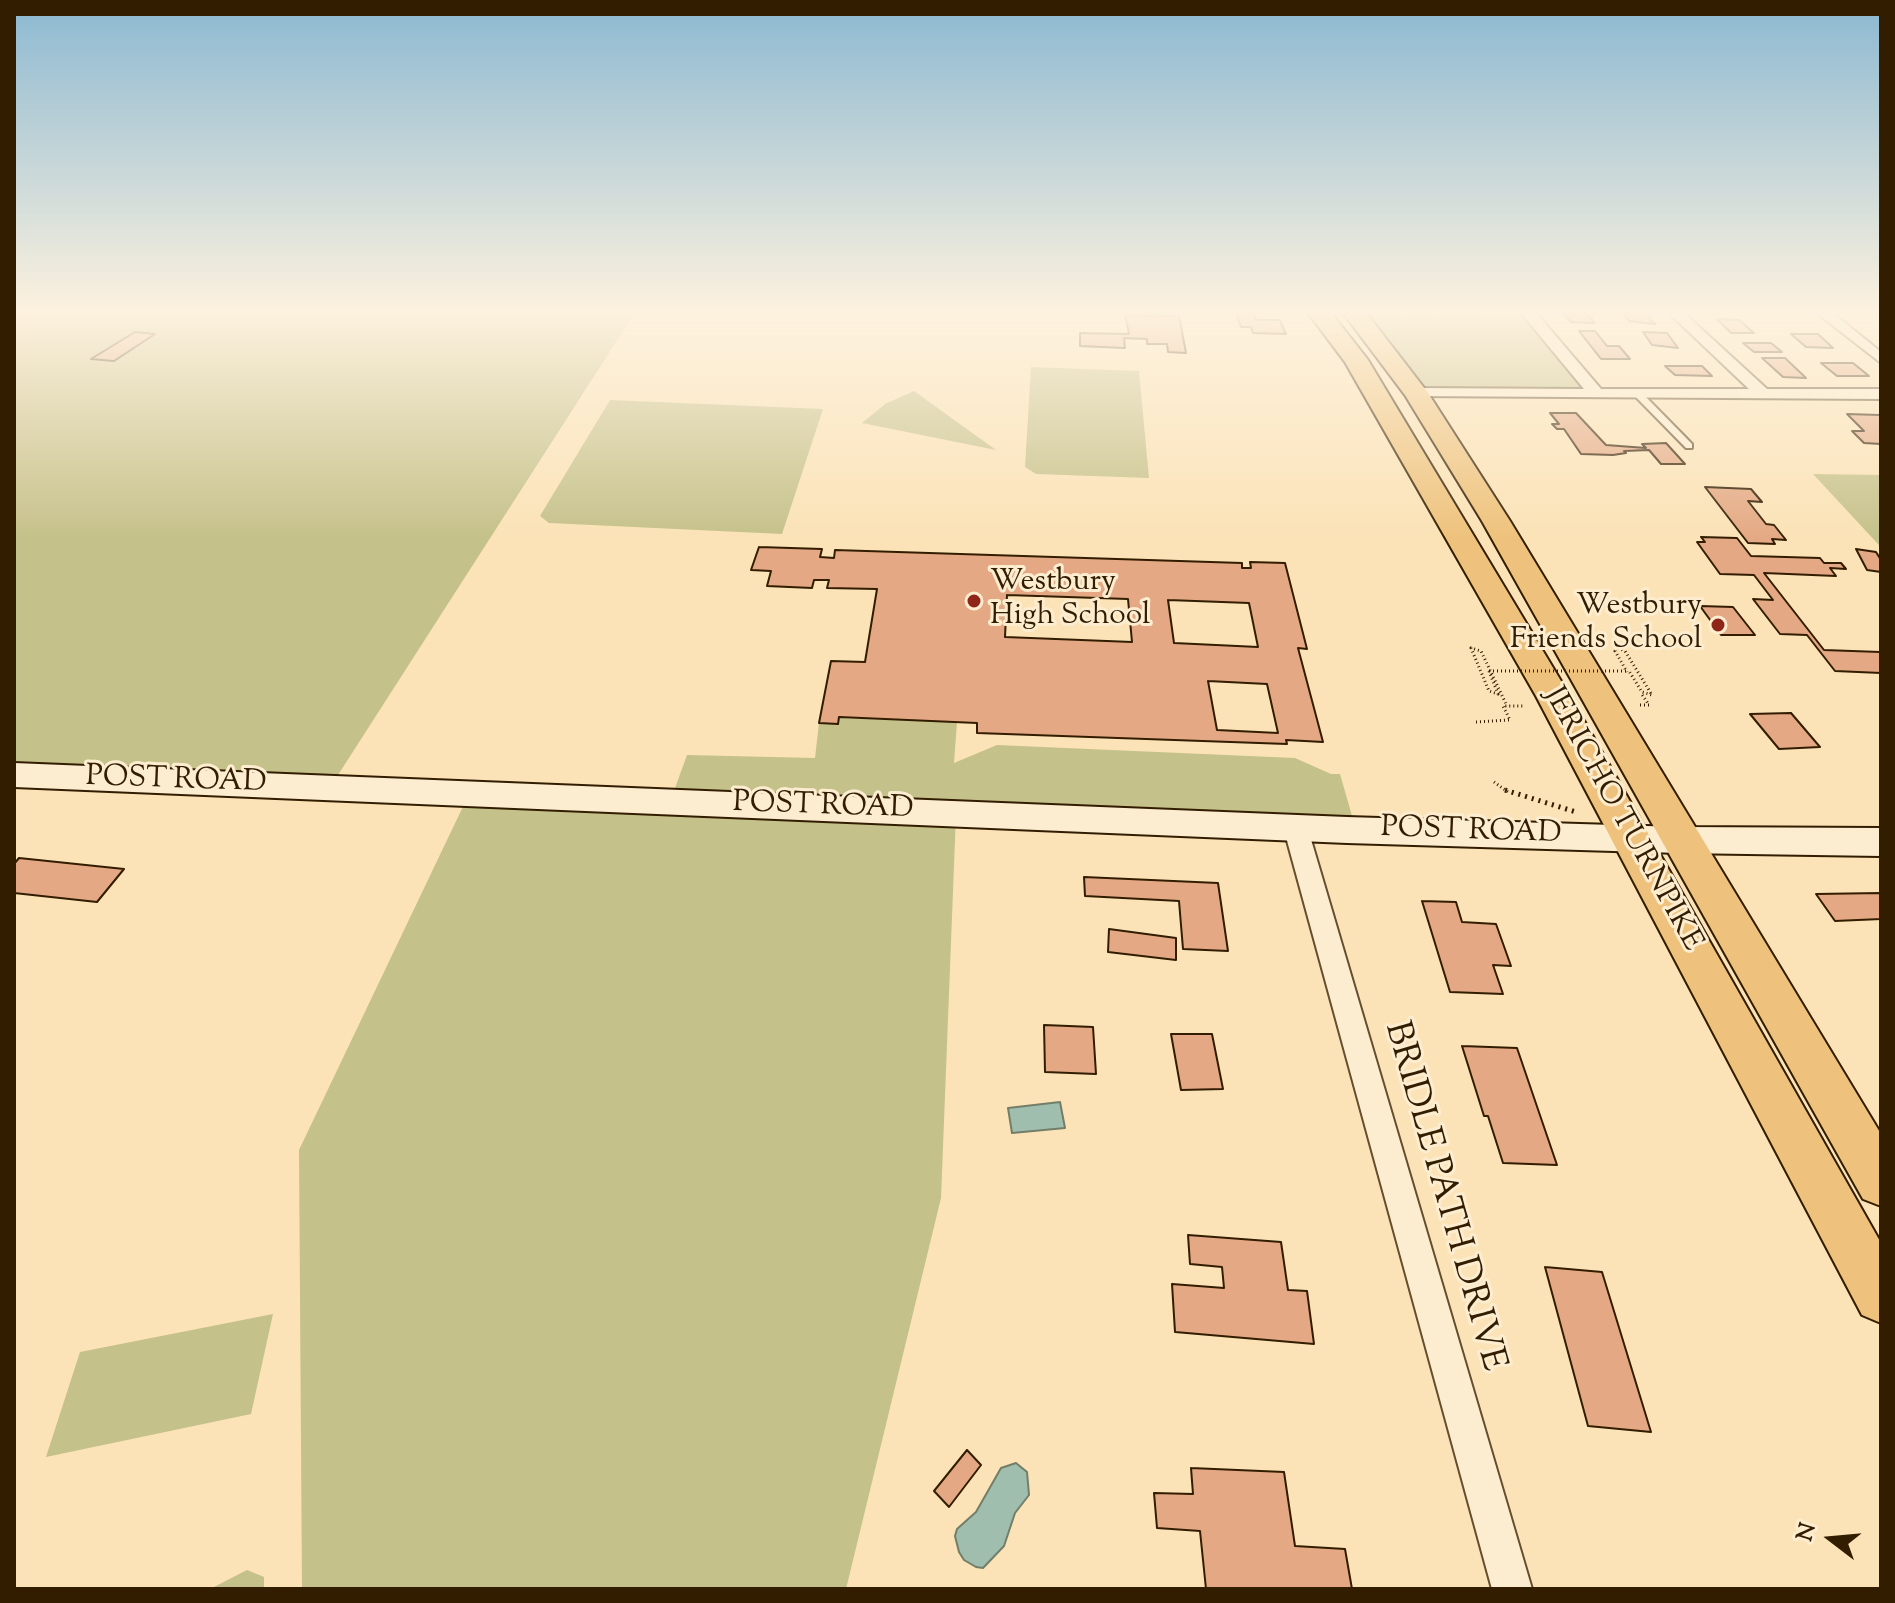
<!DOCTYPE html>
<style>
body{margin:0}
#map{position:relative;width:1895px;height:1603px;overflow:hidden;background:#fbe3b7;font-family:"Sorts Mill Goudy",serif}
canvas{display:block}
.frame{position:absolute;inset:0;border:16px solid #321d01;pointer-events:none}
.north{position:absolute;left:1791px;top:1499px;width:80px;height:80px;-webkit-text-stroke:6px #fcedd0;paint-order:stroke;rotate:286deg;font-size:22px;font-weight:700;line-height:32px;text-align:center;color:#321d01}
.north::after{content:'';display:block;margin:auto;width:28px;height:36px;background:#321d01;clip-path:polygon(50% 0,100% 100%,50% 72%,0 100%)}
</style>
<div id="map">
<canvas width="1895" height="1603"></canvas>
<div class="frame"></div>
<div class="north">N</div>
</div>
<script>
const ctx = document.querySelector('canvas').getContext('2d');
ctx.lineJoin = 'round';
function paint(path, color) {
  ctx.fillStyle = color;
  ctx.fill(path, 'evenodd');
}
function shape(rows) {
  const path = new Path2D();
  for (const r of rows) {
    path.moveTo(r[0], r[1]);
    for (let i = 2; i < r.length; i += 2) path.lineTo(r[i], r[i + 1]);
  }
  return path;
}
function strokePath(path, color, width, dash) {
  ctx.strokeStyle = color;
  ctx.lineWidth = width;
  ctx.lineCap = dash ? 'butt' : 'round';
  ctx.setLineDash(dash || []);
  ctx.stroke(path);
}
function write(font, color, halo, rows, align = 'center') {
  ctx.font = font + ' "Sorts Mill Goudy",serif';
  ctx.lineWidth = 6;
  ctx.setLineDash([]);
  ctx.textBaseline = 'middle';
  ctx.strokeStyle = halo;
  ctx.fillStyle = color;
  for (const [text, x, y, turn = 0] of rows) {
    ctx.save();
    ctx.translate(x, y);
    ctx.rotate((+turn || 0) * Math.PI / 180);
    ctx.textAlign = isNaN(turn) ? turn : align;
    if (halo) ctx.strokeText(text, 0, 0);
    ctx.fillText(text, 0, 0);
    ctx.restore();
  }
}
const green = shape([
 [14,314,634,314,329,789,14,775],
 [1355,314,1530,315,1595,392,1416,393],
 [1031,367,1139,371,1149,478,1036,474,1025,467],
 [914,391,996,450,862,423,885,404],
 [610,400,823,409,782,534,549,523,540,516],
 [1813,474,1881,475,1881,547,1878,544],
 [842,718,957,722,954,763,997,745,1295,758,1331,774,1340,774,1356,830,956,814,941,1198,846,1589,302,1589,299,1150,469,794,670,802,687,755,815,758,819,723],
 [273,1314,251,1414,46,1457,80,1352],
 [247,1570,264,1577,264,1589,210,1589]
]);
const water = shape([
 [1060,1102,1065,1128,1012,1133,1008,1108,1060,1102],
 [1016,1463,1027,1472,1029,1495,1015,1513,1004,1546,983,1568,976,1567,964,1560,959,1552,955,1536,957,1529,976,1512,1001,1468,1016,1463]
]);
const building = shape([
 [1236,314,1254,314,1256,320,1280,320,1286,334,1253,333,1251,327,1241,327,1236,314],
 [1564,314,1587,314,1595,323,1571,322,1564,314],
 [1623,314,1646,314,1655,324,1629,321,1623,314],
 [1125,315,1179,316,1186,353,1168,352,1167,344,1147,344,1147,339,1124,338,1125,348,1080,346,1080,333,1129,334,1125,315],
 [1717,319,1739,320,1754,333,1731,333,1717,319],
 [1579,331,1595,331,1607,346,1619,346,1630,359,1601,359,1579,331],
 [135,332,155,334,114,361,91,359,135,332],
 [1643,332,1667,333,1678,348,1652,345,1643,332],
 [1791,334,1818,334,1833,348,1806,347,1791,334],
 [1743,343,1771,343,1782,352,1754,352,1743,343],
 [1762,358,1785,358,1806,378,1783,377,1762,358],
 [1821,363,1853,363,1869,376,1837,376,1821,363],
 [1665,366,1702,366,1712,376,1675,375,1665,366],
 [1550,413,1576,413,1606,445,1646,448,1642,444,1666,443,1685,464,1661,464,1649,450,1624,451,1626,453,1613,455,1581,454,1564,429,1557,429,1552,424,1559,424,1550,413],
 [1847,414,1880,415,1881,444,1864,443,1852,431,1864,431,1847,414],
 [1705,487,1751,489,1762,502,1748,501,1766,524,1774,525,1786,540,1772,539,1775,544,1748,543,1705,487],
 [1701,537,1737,538,1751,556,1820,558,1824,563,1841,563,1846,569,1830,568,1836,576,1764,573,1824,650,1880,652,1881,673,1835,671,1807,635,1780,634,1753,599,1773,600,1754,575,1720,574,1697,542,1705,542,1701,537],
 [759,547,822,549,820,557,834,558,835,550,1242,563,1242,568,1251,568,1250,562,1285,563,1307,649,1298,648,1323,742,1286,740,1287,744,977,733,977,723,839,717,838,724,819,723,831,661,865,662,877,589,827,588,829,580,814,580,812,588,767,586,771,571,751,570,759,547],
 [1007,595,1128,599,1132,642,1005,637,1007,595],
 [1168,600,1249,603,1258,647,1174,643,1168,600],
 [1208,681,1267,684,1278,733,1217,730,1208,681],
 [1856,549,1876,552,1881,560,1881,572,1867,570,1856,549],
 [1700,606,1733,607,1755,635,1721,635,1700,606],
 [1791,713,1820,747,1779,749,1750,714,1791,713],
 [19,858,124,869,97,902,14,893,14,864,19,858],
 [1084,877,1218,883,1228,951,1183,949,1179,901,1085,896,1084,877],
 [1881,893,1881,919,1835,921,1816,894,1881,893],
 [1422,901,1456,902,1462,922,1496,924,1511,966,1493,965,1503,994,1450,992,1422,901],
 [1109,929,1176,938,1176,960,1108,952,1109,929],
 [1044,1025,1093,1027,1096,1074,1045,1072,1044,1025],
 [1171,1034,1212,1034,1223,1089,1181,1090,1171,1034],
 [1462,1046,1517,1048,1557,1165,1503,1163,1488,1116,1484,1116,1462,1046],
 [1188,1235,1281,1242,1288,1290,1307,1291,1314,1344,1175,1332,1172,1284,1224,1288,1222,1267,1190,1264,1188,1235],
 [1545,1267,1602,1272,1651,1432,1588,1426,1545,1267],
 [967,1450,981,1465,949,1507,934,1491,967,1450],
 [1191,1468,1284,1472,1295,1546,1345,1549,1352,1589,1206,1589,1200,1531,1157,1528,1154,1493,1193,1494,1191,1468]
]);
const pathFar1 = shape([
 [1618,648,1625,651,1652,695,1642,692,1629,671],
 [1618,648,1615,651,1627,672],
 [1489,671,1498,694,1489,691,1471,648,1481,651,1507,706],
 [1640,705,1649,705,1641,693],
 [1476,722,1510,720,1503,706,1524,706],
 [1494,782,1508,792]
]);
const path = shape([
 [1505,790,1576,812]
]);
const service = shape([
 [1633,390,1639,390,1692,444,1692,448,1686,448,1633,394,1633,390]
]);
const minor = shape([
 [1522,314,1537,314,1601,389,1749,389,1670,314,1685,314,1767,389,1881,389,1881,399,1410,396,1408,393,1416,388,1584,389,1522,314],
 [1818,314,1834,314,1881,352,1881,363,1818,314],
 [1295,817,1304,819,1307,826,1532,1589,1492,1589,1283,826,1286,819,1295,817]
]);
const secondary = shape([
 [14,763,1347,817,1680,827,1881,828,1881,856,1680,853,1347,843,14,787,14,763]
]);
const primary = shape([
 [1309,314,1332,314,1368,360,1570,696,1881,1243,1881,1323,1862,1315,1536,696,1345,362,1309,314],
 [1344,314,1367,314,1428,393,1510,521,1881,1134,1881,1206,1863,1199,1482,521,1405,395,1344,314]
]);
const pathBridge = shape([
 [1489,671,1629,671]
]);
const markers = [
 [974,601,8,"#8f2418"],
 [1718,625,8,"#8f2418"]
];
const poiNames = [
 ["Westbury",990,584],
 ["High School",990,618],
 ["Westbury",1702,608,"right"],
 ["Friends School",1702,642,"right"]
];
const streetNames = [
 ["POST ROAD",176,782,2],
 ["POST ROAD",823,808,2],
 ["JERICHO TURNPIKE",1621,820,61],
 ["POST ROAD",1471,833,2]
];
const nearStreetnames = [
 ["BRIDLE PATH DRIVE",1442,1197,74]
];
paint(green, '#c5c18a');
paint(water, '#9fbeae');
strokePath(water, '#737e69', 2);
paint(building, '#e4a984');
strokePath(building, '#321d01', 2);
strokePath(service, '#644e2e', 4);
strokePath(minor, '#644e2e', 4);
strokePath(secondary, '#321d01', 4);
strokePath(primary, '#321d01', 4);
strokePath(pathFar1, '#321d01', 3, [1, 3]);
strokePath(path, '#321d01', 5, [2, 5]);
paint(service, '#fcedd0');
paint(minor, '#fcedd0');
paint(secondary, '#fcedd0');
paint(primary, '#eec27c');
strokePath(pathBridge, '#321d01', 3, [1, 3]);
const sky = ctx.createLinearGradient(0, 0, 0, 539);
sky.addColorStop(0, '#8bb8d1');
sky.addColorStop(0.58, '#fdf2df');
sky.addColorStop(1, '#fdf2df00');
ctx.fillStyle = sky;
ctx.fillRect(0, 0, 1895, 539);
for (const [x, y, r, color] of markers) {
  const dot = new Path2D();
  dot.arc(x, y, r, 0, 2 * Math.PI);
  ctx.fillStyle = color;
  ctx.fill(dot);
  strokePath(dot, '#fcedd0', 3);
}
write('30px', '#321d01', '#fcedd0', poiNames, 'left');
write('30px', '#321d01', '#fcedd0', streetNames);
write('36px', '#321d01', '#fcedd0', nearStreetnames);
</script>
